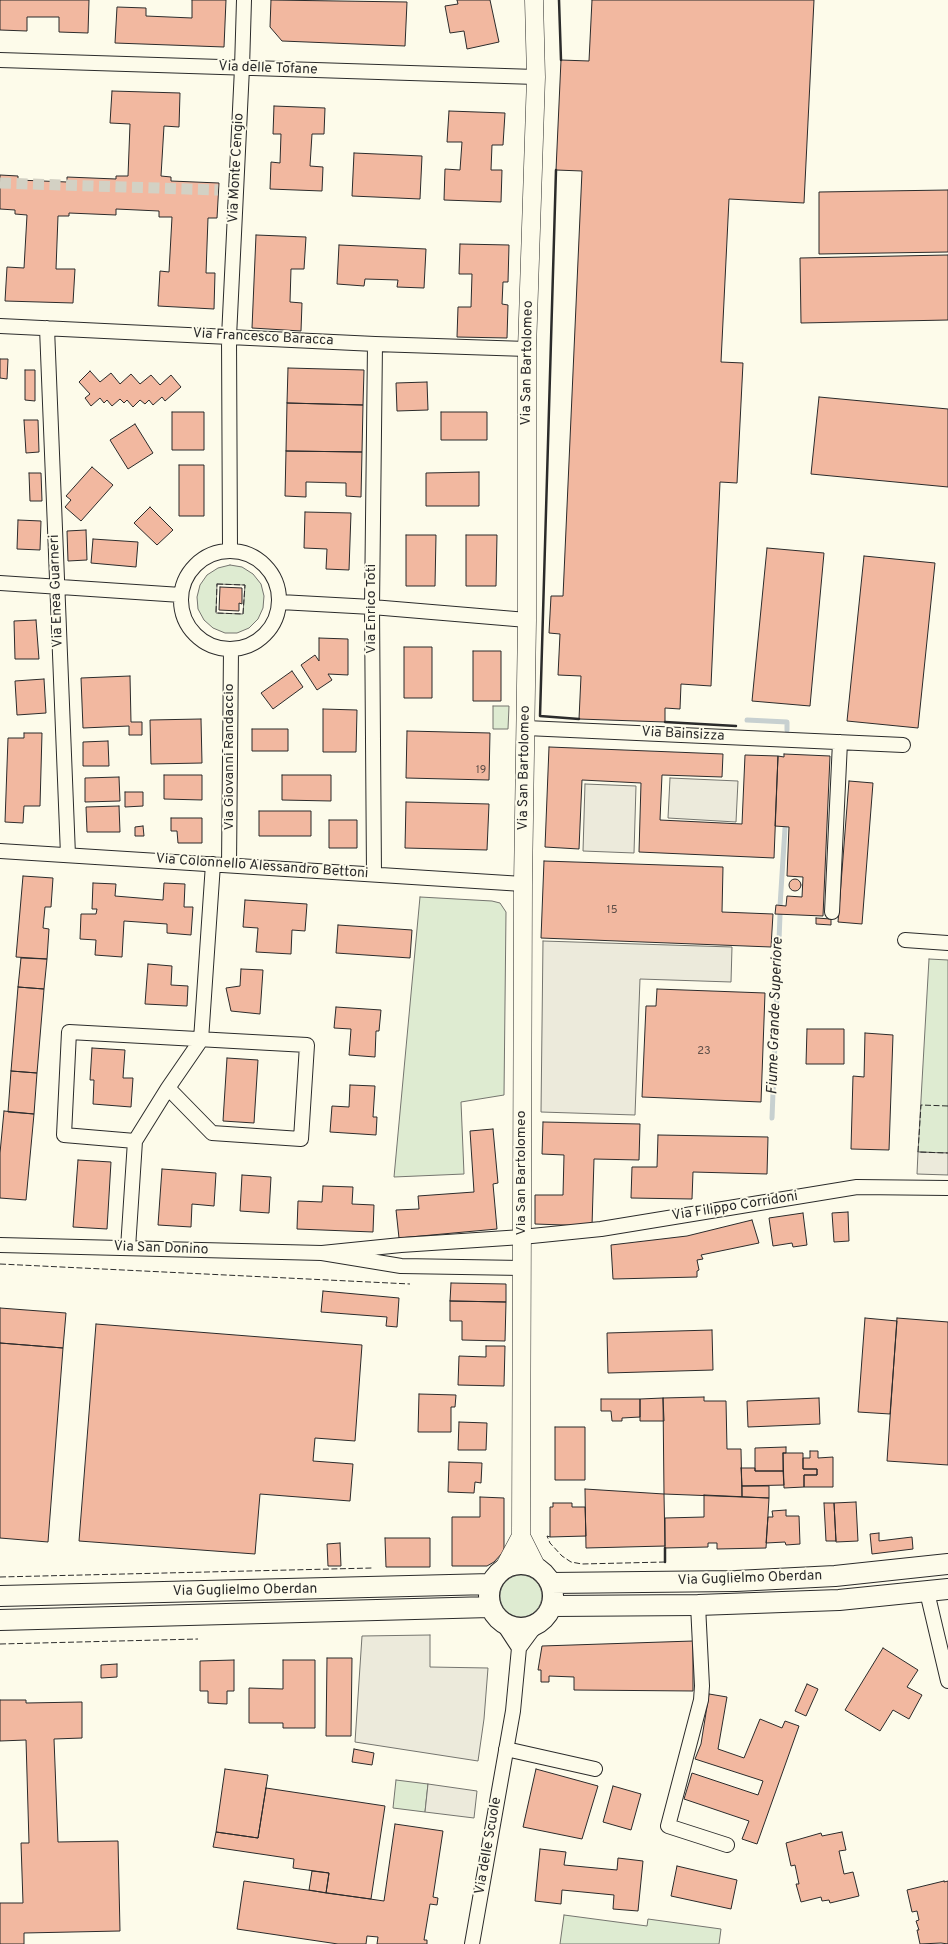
<!DOCTYPE html>
<style>
body{margin:0}
canvas{display:block;background:#fdfbea}
</style>
<canvas width="948" height="1944"></canvas>
<script>
const ctx = document.querySelector('canvas').getContext('2d');
ctx.lineJoin = 'round';
function paint(path, color) {
  ctx.fillStyle = color;
  ctx.fill(path, 'evenodd');
}
function shape(rows) {
  const path = new Path2D();
  for (const r of rows) {
    if (r.length === 3) {
      path.moveTo(r[0] + r[2], r[1]);
      path.arc(r[0], r[1], r[2], 0, 2 * Math.PI);
      continue;
    }
    path.moveTo(r[0], r[1]);
    for (let i = 2; i < r.length; i += 2) path.lineTo(r[i], r[i + 1]);
  }
  return path;
}
function strokePath(path, color, width, dash) {
  ctx.strokeStyle = color;
  ctx.lineWidth = width;
  ctx.lineCap = dash ? 'butt' : 'round';
  ctx.setLineDash(dash || []);
  ctx.stroke(path);
}
function write(font, color, halo, rows, align = 'center') {
  ctx.font = font + ' Overpass,sans-serif';
  ctx.lineWidth = 4;
  ctx.setLineDash([]);
  ctx.textBaseline = 'middle';
  ctx.strokeStyle = halo;
  ctx.fillStyle = color;
  for (const [text, x, y, turn = 0] of rows) {
    ctx.save();
    ctx.translate(x, y);
    ctx.rotate((+turn || 0) * Math.PI / 180);
    ctx.textAlign = isNaN(turn) ? turn : align;
    if (halo) ctx.strokeText(text, 0, 0);
    ctx.fillText(text, 0, 0);
    ctx.restore();
  }
}
const green = shape([
 [230,565,242,567,253,574,261,584,264,596,263,608,258,619,249,628,237,633,225,633,213,628,204,620,198,609,197,597,200,585,207,575,218,568,230,565],
 [217,584,245,585,243,614,216,613,217,584],
 [493,706,509,706,508,729,493,729,493,706],
 [420,897,492,901,500,903,506,912,504,1095,461,1102,464,1174,394,1177,420,897],
 [929,959,948,960,948,1153,918,1152,929,959],
 [521,1596,21],
 [396,1780,428,1784,425,1812,393,1808,396,1780],
 [564,1915,647,1926,648,1919,721,1929,719,1944,560,1944,564,1915]
]);
const parking = shape([
 [670,778,738,781,736,822,668,818,670,778],
 [585,784,636,786,634,853,583,851,585,784],
 [543,941,732,947,731,982,640,979,635,1115,541,1112,543,941],
 [918,1152,948,1153,948,1175,917,1174,918,1152],
 [430,1635,430,1667,488,1668,484,1719,478,1761,355,1742,362,1636,430,1635],
 [428,1784,477,1791,474,1818,425,1812,428,1784]
]);
const stream = shape([
 [747,720,787,722,787,730],
 [780,906,785,828],
 [772,1118,780,915]
]);
const building = shape([
 [0,0,89,0,88,33,59,32,59,17,27,17,27,31,0,30,0,0],
 [192,0,226,0,224,47,115,43,117,7,146,8,146,16,192,18,192,0],
 [271,0,407,2,405,46,282,41,270,27,271,0],
 [457,0,490,0,499,42,467,49,464,31,450,33,445,6,458,4,457,0],
 [592,0,814,0,804,203,729,199,721,362,743,363,737,483,720,482,711,686,681,684,680,709,665,708,665,722,579,719,581,676,558,675,560,634,549,633,551,596,563,596,582,171,556,170,561,60,589,61,592,0],
 [112,91,180,93,179,127,164,126,161,176,171,177,171,181,219,183,217,218,208,218,206,273,215,273,214,309,158,306,160,271,169,272,172,217,159,217,159,211,116,209,116,215,69,213,69,216,58,216,56,269,75,269,73,303,5,301,7,267,24,268,27,215,15,214,15,210,0,209,0,175,18,176,18,180,67,182,67,177,116,179,116,176,128,176,130,124,110,123,112,91],
 [274,106,325,108,324,134,312,134,310,166,323,167,322,191,270,189,271,162,280,163,281,134,273,134,274,106],
 [449,111,505,113,503,145,492,145,491,170,502,170,501,202,444,200,445,169,460,170,462,142,447,142,449,111],
 [354,153,422,156,420,199,352,196,354,153],
 [948,190,948,252,819,254,819,192,948,190],
 [256,235,306,237,304,269,291,269,290,302,302,303,301,331,252,328,256,235],
 [460,244,509,245,508,282,503,282,502,304,508,305,507,338,457,337,458,307,471,307,472,274,459,274,460,244],
 [339,245,426,249,424,288,397,287,398,280,365,279,364,286,337,284,339,245],
 [948,255,948,320,801,323,800,258,948,255],
 [0,359,8,359,7,379,0,378,0,359],
 [288,368,364,370,363,405,287,403,288,368],
 [25,370,35,370,35,401,25,400,25,370],
 [90,371,100,382,111,373,120,384,131,374,140,384,151,375,160,385,171,375,181,387,165,401,162,397,153,405,149,400,145,404,140,400,133,407,127,400,124,403,120,399,112,406,107,400,104,403,100,398,91,406,85,398,90,394,79,382,90,371],
 [427,382,428,410,397,411,396,383,427,382],
 [819,397,948,409,948,487,811,474,819,397],
 [287,403,363,405,362,452,286,451,287,403],
 [172,412,204,412,204,450,172,450,172,412],
 [441,412,487,412,487,440,441,440,441,412],
 [24,420,38,420,39,452,26,453,24,420],
 [135,424,153,453,128,469,110,440,135,424],
 [286,451,362,452,361,497,346,496,346,483,306,482,306,497,285,496,286,451],
 [179,465,204,465,204,516,179,516,179,465],
 [92,467,113,485,81,521,65,507,71,500,66,496,92,467],
 [479,472,479,506,426,506,426,473,479,472],
 [29,473,41,473,42,501,30,501,29,473],
 [150,507,173,530,157,545,134,523,150,507],
 [305,512,351,513,349,570,326,569,327,549,304,548,305,512],
 [18,520,41,521,40,550,17,549,18,520],
 [86,530,87,560,68,561,67,531,86,530],
 [406,535,436,535,435,586,406,586,406,535],
 [466,535,497,535,496,586,466,586,466,535],
 [93,539,138,542,136,567,91,563,93,539],
 [767,548,824,553,810,706,752,701,767,548],
 [864,556,935,563,918,728,847,721,864,556],
 [220,587,242,588,242,604,239,603,239,611,219,610,220,587],
 [36,620,39,659,15,659,14,621,36,620],
 [319,638,348,639,348,675,328,674,332,680,317,690,301,665,315,655,319,661,319,638],
 [404,647,432,647,432,698,404,698,404,647],
 [473,651,501,651,501,701,473,701,473,651],
 [292,671,303,687,273,709,261,693,292,671],
 [130,676,131,722,142,722,142,735,129,735,129,726,83,728,81,678,130,676],
 [44,679,46,713,17,715,15,681,44,679],
 [323,709,357,710,356,752,323,752,323,709],
 [201,719,202,763,151,764,150,720,201,719],
 [252,729,288,729,288,751,252,751,252,729],
 [407,731,490,733,489,780,406,778,407,731],
 [24,733,42,733,40,806,24,806,23,823,5,822,8,738,24,738,24,733],
 [108,741,109,766,83,766,83,742,108,741],
 [549,747,723,754,722,777,662,775,660,820,742,824,745,755,778,756,774,858,639,852,641,783,582,780,579,849,545,847,549,747],
 [784,754,830,756,823,916,775,914,776,905,786,906,787,896,802,897,803,877,787,876,789,827,775,826,778,756,784,757,784,754],
 [164,775,202,775,202,800,164,799,164,775],
 [282,775,331,775,331,801,282,800,282,775],
 [119,777,120,801,85,802,85,778,119,777],
 [849,781,873,783,862,924,838,922,849,781],
 [125,792,143,792,143,806,125,807,125,792],
 [406,802,489,804,487,850,405,848,406,802],
 [119,806,120,832,87,832,86,807,119,806],
 [259,811,311,811,311,836,259,836,259,811],
 [171,818,202,818,202,843,178,843,177,831,171,831,171,818],
 [329,820,357,820,357,848,329,848,329,820],
 [143,826,144,836,135,836,135,827,143,826],
 [544,861,723,867,722,912,773,914,771,947,541,938,544,861],
 [23,876,53,878,51,907,45,907,43,928,49,929,47,959,16,957,23,876],
 [795,885,6],
 [93,883,116,884,115,896,163,900,164,883,185,884,184,907,193,907,191,935,167,933,167,924,124,921,122,957,95,955,96,940,80,939,81,914,96,914,97,909,92,909,93,883],
 [245,900,307,904,305,931,292,930,291,954,256,952,258,928,243,927,245,900],
 [816,918,831,919,831,925,816,924,816,918],
 [338,925,412,930,410,958,336,953,338,925],
 [21,958,47,959,44,989,18,987,21,958],
 [148,964,172,966,171,985,188,986,187,1006,145,1004,148,964],
 [241,969,263,970,260,1014,231,1011,226,988,240,986,241,969],
 [18,987,44,989,37,1073,11,1071,18,987],
 [657,989,765,993,761,1102,642,1097,646,1006,656,1006,657,989],
 [336,1007,381,1010,379,1031,376,1031,375,1057,349,1055,351,1029,334,1028,336,1007],
 [807,1029,844,1029,844,1064,806,1064,807,1029],
 [865,1033,893,1035,889,1150,851,1149,853,1076,864,1077,865,1033],
 [92,1048,125,1050,123,1078,133,1078,131,1107,93,1104,94,1080,90,1080,92,1048],
 [227,1058,258,1060,254,1123,223,1121,227,1058],
 [11,1071,37,1073,34,1114,8,1112,11,1071],
 [350,1085,375,1086,373,1117,377,1117,376,1135,330,1132,332,1106,349,1107,350,1085],
 [4,1111,34,1114,26,1200,0,1198,0,1153,4,1111],
 [543,1122,640,1124,639,1160,594,1159,592,1226,535,1224,535,1195,563,1195,564,1155,542,1154,543,1122],
 [493,1129,498,1183,493,1184,497,1229,399,1238,396,1210,419,1209,418,1196,474,1192,470,1131,493,1129],
 [658,1135,768,1137,767,1174,693,1172,692,1199,631,1198,632,1167,657,1167,658,1135],
 [78,1160,111,1162,107,1229,73,1227,78,1160],
 [162,1169,216,1173,214,1206,192,1204,191,1227,158,1225,162,1169],
 [242,1175,271,1177,269,1213,240,1211,242,1175],
 [323,1186,353,1187,352,1204,374,1205,373,1232,297,1229,298,1201,322,1202,323,1186],
 [848,1212,849,1241,834,1242,832,1213,848,1212],
 [803,1213,807,1245,793,1247,792,1243,773,1246,769,1218,803,1213],
 [752,1220,759,1243,701,1255,703,1259,697,1260,699,1270,697,1271,697,1277,613,1279,611,1245,687,1236,752,1220],
 [451,1283,506,1284,506,1302,450,1301,451,1283],
 [323,1291,399,1298,397,1327,386,1326,387,1317,321,1312,323,1291],
 [450,1301,506,1302,505,1341,462,1340,462,1321,450,1321,450,1301],
 [0,1308,66,1313,63,1348,0,1343,0,1308],
 [865,1318,897,1321,890,1414,858,1412,865,1318],
 [897,1318,948,1322,948,1465,887,1461,897,1318],
 [96,1324,362,1345,355,1441,315,1438,313,1461,353,1464,350,1501,260,1494,255,1554,79,1541,96,1324],
 [712,1330,713,1370,608,1373,607,1333,712,1330],
 [0,1343,63,1348,48,1542,0,1538,0,1343],
 [486,1346,505,1346,504,1386,458,1385,459,1356,486,1357,486,1346],
 [419,1394,456,1395,455,1407,451,1407,451,1432,418,1432,419,1394],
 [704,1397,704,1401,726,1401,727,1449,741,1449,742,1497,664,1494,663,1398,704,1397],
 [663,1398,664,1421,640,1421,640,1399,663,1398],
 [819,1398,820,1424,748,1427,747,1401,819,1398],
 [601,1399,640,1399,640,1417,622,1418,622,1421,612,1421,611,1411,601,1411,601,1399],
 [459,1422,487,1423,486,1450,458,1450,459,1422],
 [555,1427,585,1427,585,1480,555,1480,555,1427],
 [786,1447,786,1453,783,1453,783,1471,755,1471,755,1448,786,1447],
 [810,1451,818,1451,818,1458,833,1457,833,1487,804,1487,804,1475,817,1475,817,1469,803,1469,803,1458,810,1458,810,1451],
 [783,1453,803,1453,803,1469,817,1469,817,1475,804,1475,804,1487,784,1488,783,1453],
 [449,1462,482,1463,481,1483,475,1482,474,1493,448,1492,449,1462],
 [741,1468,755,1468,755,1471,783,1471,784,1485,742,1486,741,1468],
 [742,1486,769,1486,769,1498,742,1497,742,1486],
 [585,1489,664,1494,665,1546,586,1548,585,1489],
 [704,1495,769,1498,766,1548,717,1549,717,1543,708,1543,708,1547,665,1548,665,1518,704,1517,704,1495],
 [480,1497,504,1498,504,1551,494,1562,487,1566,452,1566,452,1517,480,1517,480,1497],
 [856,1502,858,1541,836,1542,834,1503,856,1502],
 [553,1503,572,1503,572,1507,585,1507,586,1536,550,1537,550,1507,553,1507,553,1503],
 [824,1503,834,1503,836,1541,826,1541,824,1503],
 [786,1510,786,1516,799,1516,800,1544,786,1545,785,1542,766,1543,768,1517,773,1517,772,1511,786,1510],
 [879,1533,879,1541,912,1537,913,1549,872,1554,870,1534,879,1533],
 [385,1538,430,1538,430,1567,386,1567,385,1538],
 [340,1543,341,1566,328,1566,327,1544,340,1543],
 [693,1641,693,1691,574,1690,574,1677,549,1676,549,1682,541,1682,541,1670,538,1670,542,1646,693,1641],
 [883,1648,918,1670,907,1687,922,1695,909,1719,893,1710,880,1731,845,1710,883,1648],
 [327,1658,352,1658,351,1736,326,1736,327,1658],
 [234,1660,234,1691,227,1691,227,1704,208,1703,208,1691,200,1691,200,1661,234,1660],
 [283,1660,315,1660,315,1728,283,1728,283,1723,249,1723,249,1688,283,1689,283,1660],
 [117,1664,117,1677,101,1678,101,1665,117,1664],
 [807,1684,818,1689,806,1716,795,1711,807,1684],
 [709,1694,727,1697,718,1749,744,1758,760,1719,782,1728,785,1721,799,1726,757,1844,742,1839,749,1821,684,1799,692,1773,758,1795,763,1781,695,1759,701,1744,709,1694],
 [0,1700,26,1700,26,1703,82,1702,82,1738,54,1739,58,1842,118,1841,120,1931,24,1933,24,1944,0,1944,0,1903,23,1903,21,1843,29,1843,26,1740,0,1741,0,1700],
 [354,1749,374,1753,372,1765,352,1762,354,1749],
 [225,1769,268,1775,258,1838,216,1832,225,1769],
 [536,1769,598,1786,582,1839,523,1827,536,1769],
 [613,1786,641,1794,631,1830,603,1822,613,1786],
 [266,1788,385,1806,371,1899,326,1893,329,1873,293,1868,294,1859,213,1847,216,1832,258,1838,266,1788],
 [395,1824,443,1831,433,1897,438,1898,437,1905,430,1904,424,1940,427,1940,427,1944,377,1944,378,1937,367,1936,366,1944,338,1944,237,1929,244,1881,384,1901,395,1824],
 [842,1832,846,1850,839,1851,844,1874,853,1872,859,1896,830,1903,829,1900,822,1901,821,1897,801,1902,796,1884,799,1884,795,1865,791,1866,786,1843,821,1833,822,1836,842,1832],
 [540,1849,566,1852,564,1865,617,1870,618,1858,643,1861,638,1911,613,1909,614,1895,562,1890,561,1904,535,1901,540,1849],
 [677,1866,737,1880,731,1909,671,1896,677,1866],
 [312,1871,329,1873,326,1893,309,1890,312,1871],
 [944,1881,944,1882,948,1881,948,1944,941,1943,920,1944,917,1930,919,1930,916,1921,919,1920,917,1911,912,1912,907,1890,944,1881]
]);
const pedestrianTunnel = shape([
 [0,183,218,190]
]);
const minor = shape([
 [0,60,536,77],
 [0,326,375,344,527,349],
 [47,328,68,855],
 [230,550,229,337,242,68,244,0],
 [230,600,49],
 [0,583,181,595],
 [280,602,372,607,527,620],
 [526,728,903,745],
 [0,851,523,884],
 [229,865,231,649],
 [374,874,372,607,375,344],
 [832,912,840,742],
 [905,940,948,943],
 [135,1141,64,1135,69,1032,307,1045,301,1139,212,1133,168,1088],
 [0,1245,322,1253,401,1266,522,1268],
 [128,1248,135,1141,168,1088,201,1040,213,864],
 [322,1253,401,1245,522,1237,601,1229,857,1187,948,1188],
 [927,1592,948,1681],
 [698,1605,702,1686,701,1700,668,1826,727,1845],
 [502,1622,519,1648],
 [506,1749,595,1769],
 [472,1944,513,1711,519,1648,536,1625]
]);
const tertiary = shape([
 [521,1536,537,1568],
 [504,1568,521,1536,523,884,527,620,527,349,536,77,534,0]
]);
const secondary = shape([
 [521,1596,32],
 [551,1583,736,1581,835,1576,948,1564],
 [0,1596,491,1584],
 [552,1606,698,1605,839,1600,948,1589],
 [0,1620,490,1607]
]);
const fence = shape([
 [217,584,245,585,243,614,216,613,217,584],
 [948,1106,921,1105,918,1152,948,1153],
 [0,1264,410,1284],
 [550,1537,547,1536,550,1543,562,1556,571,1562,582,1564,665,1562],
 [0,1577,372,1568],
 [0,1644,198,1639]
]);
const wall = shape([
 [559,0,561,60],
 [556,170,540,716,579,719],
 [665,722,736,726],
 [665,1548,665,1562]
]);
const numberNames = [
 ["19",481,771],
 ["15",612,911],
 ["23",704,1052]
];
const streetNames = [
 ["Via delle Tofane",268,69,2],
 ["Via Monte Cengio",237,168,-87],
 ["Via Francesco Baracca",263,338,3],
 ["Via San Bartolomeo",528,363,-89],
 ["Via Enea Guarneri",57,591,-92],
 ["Via Enrico Toti",372,609,-90],
 ["Via Bainsizza",683,735,3],
 ["Via Giovanni Randaccio",230,757,-90],
 ["Via San Bartolomeo",525,768,-89],
 ["Via Colonnello Alessandro Bettoni",262,867,4],
 ["Via San Bartolomeo",522,1173,-90],
 ["Via Filippo Corridoni",735,1207,-9],
 ["Via San Donino",161,1249,2],
 ["Via Guglielmo Oberdan",750,1579,-2],
 ["Via Guglielmo Oberdan",245,1591,-1],
 ["Via delle Scuole",489,1846,-80]
];
const waterNames = [
 ["Fiume Grande Superiore",776,1016,-88]
];
paint(green, '#deebd1');
strokePath(green, '#74746e', 1);
paint(parking, '#eceadb');
strokePath(parking, '#74746e', 1);
strokePath(stream, '#c7d0d0', 5);
paint(building, '#f2b8a0');
strokePath(building, '#2b2b2b', 1);
strokePath(pedestrianTunnel, '#d3d1c4', 11, [11, 5.5]);
strokePath(minor, '#2b2b2b', 16);
strokePath(tertiary, '#2b2b2b', 19);
strokePath(secondary, '#2b2b2b', 22);
strokePath(minor, '#fdfbea', 14);
strokePath(tertiary, '#fdfbea', 18);
strokePath(secondary, '#fdfbea', 20);
strokePath(fence, '#2b2b2b', 1, [6, 2.5]);
strokePath(wall, '#2b2b2b', 2.5);
write('11px', '#5d4e48', null, numberNames);
write('14px', '#2b2b2b', '#fdfbea', streetNames);
write('italic 15px', '#2b2b2b', '#fdfbea', waterNames);
</script>
